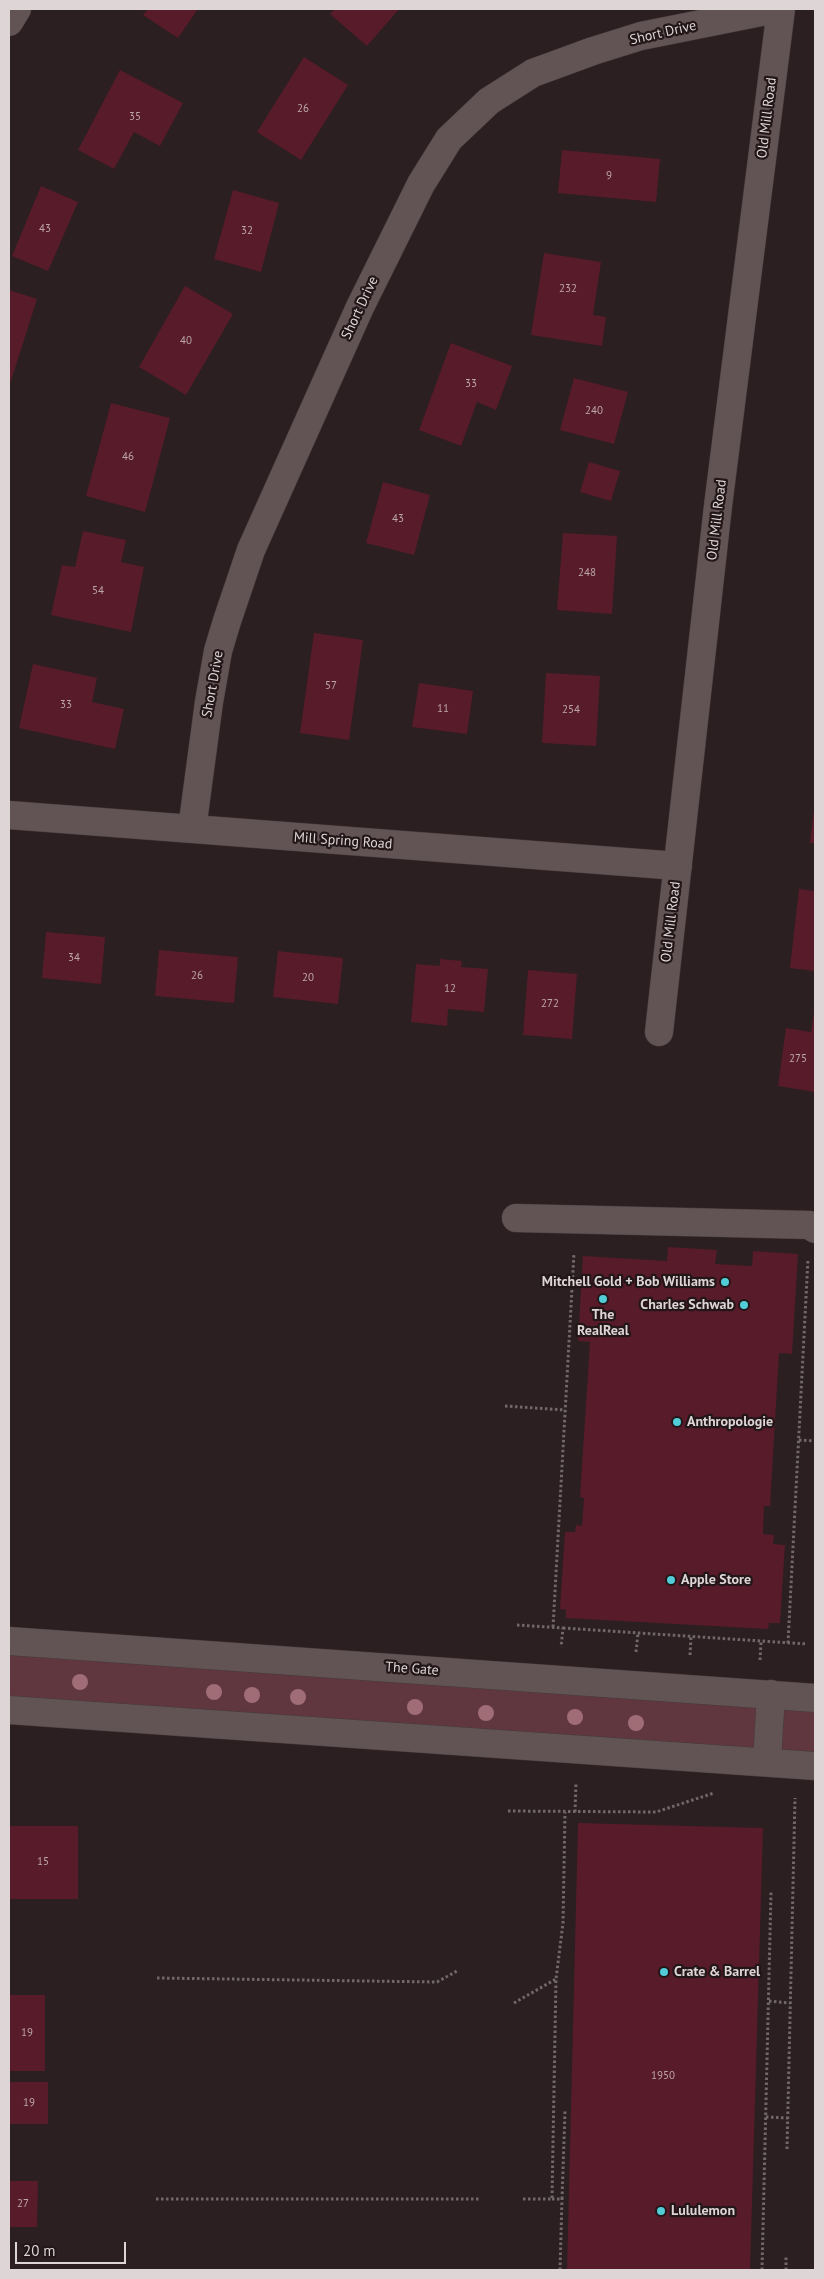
<!DOCTYPE html>
<style>
body{margin:0}
#map{position:relative;width:824px;height:2279px;overflow:hidden;background:#2b1f21;font-family:"PT Sans",sans-serif}
canvas{display:block}
.frame{position:absolute;inset:0;border:10px solid #ded5d6;pointer-events:none}
.scale{position:absolute;left:15px;top:2242px;width:111px;height:22px;box-sizing:border-box;border:2px solid #ded5d6;border-top:0;padding-left:6px;font-size:15px;line-height:18px;white-space:nowrap;color:#ded5d6;-webkit-text-stroke:4px #221618;paint-order:stroke}
</style>
<div id="map">
<canvas width="824" height="2279"></canvas>
<div class="frame"></div>
<div class="scale">20 m</div>
</div>
<script>
const ctx = document.querySelector('canvas').getContext('2d');
ctx.lineJoin = 'round';
function paint(path, color) {
  ctx.fillStyle = color;
  ctx.fill(path, 'evenodd');
}
function shape(rows) {
  const path = new Path2D();
  for (const r of rows) {
    path.moveTo(r[0], r[1]);
    for (let i = 2; i < r.length; i += 2) path.lineTo(r[i], r[i + 1]);
  }
  return path;
}
function strokePath(path, color, width, dash) {
  ctx.strokeStyle = color;
  ctx.lineWidth = width;
  ctx.lineCap = dash ? 'butt' : 'round';
  ctx.setLineDash(dash || []);
  ctx.stroke(path);
}
function write(font, color, halo, rows, align = 'center') {
  ctx.font = font + ' "PT Sans",sans-serif';
  ctx.lineWidth = 4.5;
  ctx.setLineDash([]);
  ctx.textBaseline = 'middle';
  ctx.strokeStyle = halo;
  ctx.fillStyle = color;
  for (const [text, x, y, turn = 0] of rows) {
    ctx.save();
    ctx.translate(x, y);
    ctx.rotate((+turn || 0) * Math.PI / 180);
    ctx.textAlign = isNaN(turn) ? turn : align;
    if (halo) ctx.strokeText(text, 0, 0);
    ctx.fillText(text, 0, 0);
    ctx.restore();
  }
}
const green = shape([
 [9,1641,815,1697,815,1766,9,1710]
]);
const building = shape([
 [148,9,198,9,178,38,143,15],
 [335,9,399,9,367,46,330,14],
 [304,57,348,85,301,160,257,132],
 [120,70,183,103,160,146,134,132,114,169,78,150],
 [562,150,660,159,656,202,558,193],
 [41,186,78,202,48,271,12,256],
 [233,190,279,203,261,272,214,259],
 [544,253,601,262,593,315,606,317,602,346,531,335],
 [185,286,233,314,186,395,139,367],
 [9,290,37,299,9,387],
 [451,343,512,366,496,410,477,402,461,446,419,430],
 [574,378,628,392,614,444,560,430],
 [111,403,170,418,145,512,86,496],
 [589,462,620,471,611,501,580,492],
 [383,482,430,495,414,555,366,543],
 [83,531,126,540,121,562,144,567,131,632,51,615,62,565,75,567],
 [563,533,617,536,612,614,557,610],
 [314,633,363,640,349,740,300,733],
 [33,664,97,678,92,702,124,709,115,749,19,728],
 [546,673,600,676,596,746,542,743],
 [419,683,473,691,467,734,412,727],
 [814,809,815,809,815,843,810,843],
 [799,889,815,891,815,971,790,968],
 [46,932,105,937,101,984,42,978],
 [159,950,238,957,234,1003,155,996],
 [278,951,343,958,338,1004,273,997],
 [440,959,462,961,461,967,488,969,484,1012,448,1009,447,1026,411,1022,416,964,440,966],
 [528,970,577,974,572,1039,523,1035],
 [814,1012,815,1092,778,1086,786,1028,811,1032],
 [668,1247,717,1250,715,1264,752,1266,753,1251,798,1254,792,1354,779,1353,770,1506,764,1506,763,1534,774,1535,773,1544,785,1545,780,1623,769,1623,768,1629,566,1618,566,1610,560,1609,565,1532,575,1532,576,1525,582,1526,584,1498,580,1497,590,1342,578,1341,583,1256,667,1261],
 [578,1823,763,1828,750,2270,567,2270],
 [9,1826,78,1826,78,1899,9,1899],
 [9,1995,45,1995,45,2071,9,2071],
 [9,2082,48,2082,48,2124,9,2124],
 [9,2181,38,2181,37,2227,9,2227]
]);
const path = shape([
 [505,1406,565,1410],
 [799,1440,815,1441],
 [517,1625,563,1628,561,1647],
 [553,1627,574,1253],
 [563,1628,807,1644],
 [788,1643,808,1259],
 [636,1652,638,1633],
 [690,1655,691,1637],
 [760,1660,761,1642],
 [508,1811,656,1812,714,1793],
 [575,1812,576,1783],
 [157,1978,437,1982,457,1971],
 [769,2001,790,2003],
 [514,2003,556,1979],
 [766,2117,788,2118],
 [787,2149,795,1798],
 [156,2199,479,2199],
 [523,2199,552,2199,556,1979,563,1923,565,1812],
 [552,2199,562,2199,565,2111],
 [560,2270,562,2199],
 [762,2270,771,1892],
 [786,2270,786,2257]
]);
const minor = shape([
 [9,22,17,9],
 [9,815,678,866],
 [192,829,209,702,218,651,227,621,251,550,360,307,421,184,449,139,489,101,533,73,593,51,641,36,776,9],
 [659,1032,718,506,781,9],
 [516,1218,810,1225,815,1229],
 [9,1641,815,1698],
 [9,1710,815,1766],
 [767,1762,771,1694]
]);
const trees = [
 [80,1682],
 [214,1692],
 [252,1695],
 [298,1697],
 [415,1707],
 [486,1713],
 [575,1717],
 [636,1723]
];
const markers = [
 [725,1282,5,"#52ccd6"],
 [603,1299,5,"#52ccd6"],
 [744,1305,5,"#52ccd6"],
 [677,1422,5,"#52ccd6"],
 [671,1580,5,"#52ccd6"],
 [664,1972,5,"#52ccd6"],
 [661,2211,5,"#52ccd6"]
];
const numberNames = [
 ["26",303,109],
 ["35",135,117],
 ["9",609,176],
 ["43",45,229],
 ["32",247,231],
 ["232",568,289],
 ["40",186,341],
 ["33",471,384],
 ["240",594,411],
 ["46",128,457],
 ["43",398,519],
 ["248",587,573],
 ["54",98,591],
 ["57",331,686],
 ["33",66,705],
 ["11",443,709],
 ["254",571,710],
 ["34",74,958],
 ["26",197,976],
 ["20",308,978],
 ["12",450,989],
 ["272",550,1004],
 ["275",798,1059],
 ["15",43,1862],
 ["19",27,2033],
 ["1950",663,2076],
 ["19",29,2103],
 ["27",23,2204]
];
const streetNames = [
 ["Short Drive",663,33,-13],
 ["Old Mill Road",767,118,-83],
 ["Short Drive",360,308,-65],
 ["Old Mill Road",717,520,-83],
 ["Short Drive",213,684,-80],
 ["Mill Spring Road",343,841,4],
 ["Old Mill Road",671,922,-83],
 ["The Gate",412,1669,4]
];
const poiNames = [
 ["Mitchell Gold + Bob Williams",715,1282,"right"],
 ["Charles Schwab",734,1305,"right"],
 ["The",603,1315,"center"],
 ["RealReal",603,1331,"center"],
 ["Anthropologie",687,1422],
 ["Apple Store",681,1580],
 ["Crate & Barrel",674,1972],
 ["Lululemon",671,2211]
];
paint(green, '#61373f');
paint(building, '#581b2a');
strokePath(minor, '#443a3c', 29);
strokePath(path, '#726869', 3, [2.5, 2.5]);
strokePath(minor, '#625355', 28);
ctx.fillStyle = '#a06d76';
for (const [x, y] of trees) {
  ctx.beginPath();
  ctx.arc(x, y, 8, 0, 2 * Math.PI);
  ctx.fill();
}
for (const [x, y, r, color] of markers) {
  const dot = new Path2D();
  dot.arc(x, y, r, 0, 2 * Math.PI);
  ctx.fillStyle = color;
  ctx.fill(dot);
  strokePath(dot, '#221618', 2);
}
write('11px', '#bca6ab', null, numberNames);
write('14px', '#ded5d6', '#221618', streetNames);
write('bold 14px', '#ded5d6', '#221618', poiNames, 'left');
</script>
